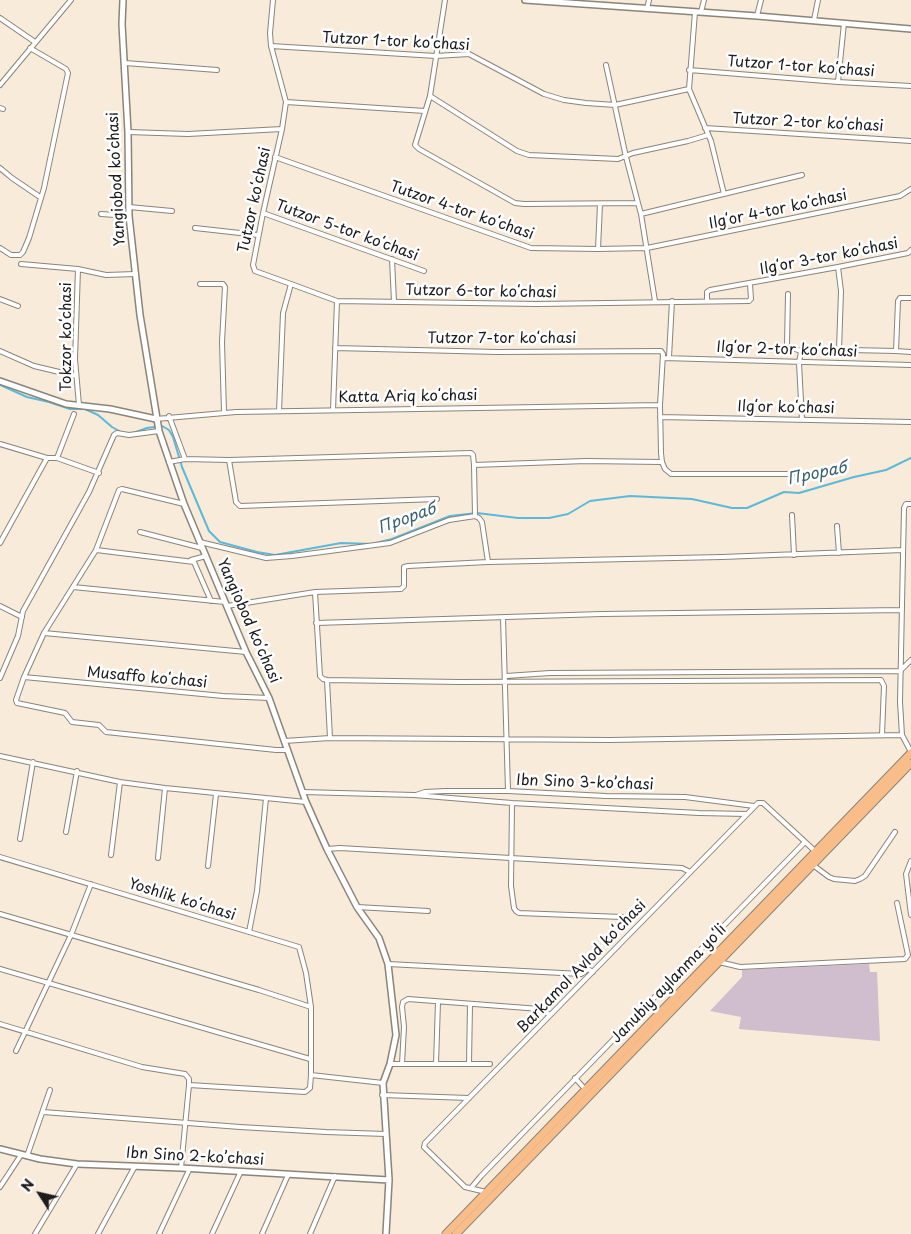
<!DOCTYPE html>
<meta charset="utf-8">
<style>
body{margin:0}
#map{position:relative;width:911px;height:1234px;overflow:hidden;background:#f8ebd9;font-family:"Playpen Sans",sans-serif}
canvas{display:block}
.north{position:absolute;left:15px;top:1169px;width:50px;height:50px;-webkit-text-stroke:4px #fff;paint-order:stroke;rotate:305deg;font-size:14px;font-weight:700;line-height:20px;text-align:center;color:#1c1c1c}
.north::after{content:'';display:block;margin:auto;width:18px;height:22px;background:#1c1c1c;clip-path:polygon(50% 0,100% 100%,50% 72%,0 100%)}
</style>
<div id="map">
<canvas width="911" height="1234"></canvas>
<div class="north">N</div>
</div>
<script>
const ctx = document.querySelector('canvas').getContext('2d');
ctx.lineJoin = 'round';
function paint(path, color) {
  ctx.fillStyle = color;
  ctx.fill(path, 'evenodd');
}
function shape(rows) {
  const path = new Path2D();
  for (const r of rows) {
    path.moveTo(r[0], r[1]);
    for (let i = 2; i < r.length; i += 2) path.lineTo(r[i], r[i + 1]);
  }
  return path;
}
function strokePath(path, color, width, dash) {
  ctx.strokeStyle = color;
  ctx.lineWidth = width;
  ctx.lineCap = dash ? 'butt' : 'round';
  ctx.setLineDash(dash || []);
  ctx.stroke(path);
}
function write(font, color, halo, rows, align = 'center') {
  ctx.font = font + ' "Playpen Sans",sans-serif';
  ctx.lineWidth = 5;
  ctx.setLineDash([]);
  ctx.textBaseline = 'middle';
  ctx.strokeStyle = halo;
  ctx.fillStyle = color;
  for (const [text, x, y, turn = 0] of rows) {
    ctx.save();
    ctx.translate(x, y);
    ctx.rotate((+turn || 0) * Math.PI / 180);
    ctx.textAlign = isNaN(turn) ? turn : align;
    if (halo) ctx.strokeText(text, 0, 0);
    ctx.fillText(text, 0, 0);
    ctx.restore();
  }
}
const industrial = shape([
 [869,964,870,972,877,972,880,1041,739,1029,741,1017,710,1011,742,977,742,970]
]);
const stream = shape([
 [0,385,27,397,49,402,70,409,85,409,98,415,112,427,121,432],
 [126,433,133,433,147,428,162,426,169,430,173,437,182,467,209,531,220,542,257,552,275,555,341,543,372,544,392,539,450,516,477,513,518,518,549,518,568,514,590,501,630,496,692,499,732,508,747,508,784,492,799,493,854,477,886,470,911,458]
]);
const minor = shape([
 [273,0,270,33,271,46,286,102,282,129,263,213,253,265,255,271,291,284,283,313,279,411],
 [445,0,430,96,415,145,419,149,515,203,524,204,638,203,641,214,802,175],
 [647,9,649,0],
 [695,12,689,89,711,141,724,194],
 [701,12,704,0],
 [757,16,761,0],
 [0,18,35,42],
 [814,20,818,0],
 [271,46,436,56,469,54,544,94,564,100,586,103,615,105,689,89],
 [125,63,217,70],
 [606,65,626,157,638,203],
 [689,70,838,82,911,86],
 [838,82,844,23],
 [0,85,71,0],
 [430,96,517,151,529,155,618,159,633,153,688,141,708,135],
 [286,102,425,111],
 [0,108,3,109],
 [705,128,911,141],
 [128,132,188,134,282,129],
 [275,157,531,248,598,249,647,248,900,196,911,189],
 [0,168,12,178,40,197],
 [129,207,172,211],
 [263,213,424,271],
 [101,214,129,216],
 [641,214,655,301],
 [195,228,258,235],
 [0,248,11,255,20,255,23,252,29,238,44,188,68,73,66,69,30,48],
 [598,249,600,204],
 [392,259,394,302],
 [21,264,78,269,106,275,136,274],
 [838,267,841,291,839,350],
 [78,269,75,359,79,405],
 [200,284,223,284,225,287,222,342,224,412],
 [291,284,337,301,537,304,749,301,751,299,750,284],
 [788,294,787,345,789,347,801,351],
 [0,299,18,306],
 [707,301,707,292,710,290,838,267,908,253,911,250],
 [335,348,497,352,661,351,663,354,660,405,661,453,662,462],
 [0,351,34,366,76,376],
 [896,351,911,352],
 [669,357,672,301],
 [663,358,911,365],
 [333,410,337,301],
 [169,416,185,459],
 [660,417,911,422],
 [156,419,236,412,660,405],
 [802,420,799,363,801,351,805,349,896,351,898,301,900,298,911,298],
 [0,444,47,458,57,458,74,414],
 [57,458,99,473],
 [229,460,236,502,240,506,437,499],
 [169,462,185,459,229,460,471,453,473,455,474,465,475,516],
 [474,465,586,461,662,462,665,469,671,474,792,474],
 [184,504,122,489,119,490,96,550,44,633,24,677,16,700,17,703,65,713,72,722,99,725,106,732,276,750,288,750],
 [911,504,906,504,904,508,900,702,902,735,911,752],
 [792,515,794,555],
 [837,526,839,553],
 [140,532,202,548],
 [200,542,266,558,292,556,390,543,449,520,475,516,479,518,482,522,488,562],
 [0,543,47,458],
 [96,550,194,562,211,601],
 [191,560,206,556],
 [73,587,225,602],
 [315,592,320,676,323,679,327,680,330,738,610,740,902,735],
 [0,606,22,617],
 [227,606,315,592,401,589,404,586,404,567,408,566,488,562,722,557,903,550],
 [503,618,508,791],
 [316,623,602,614,902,610],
 [44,633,246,652],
 [902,669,911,660],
 [506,676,550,673,901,671],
 [24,677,223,696,269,698],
 [0,678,18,636,23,611,89,492,114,435,117,433,129,435,159,431],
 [327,680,460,682,881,680,884,686,882,735],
 [284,741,330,738],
 [0,756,120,782,165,788,306,802],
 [302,792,414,795,512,803,699,813,747,814],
 [416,795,425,792,445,791,508,791,606,796,685,797,754,806],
 [512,803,511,886,514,908,516,911,519,913,622,917],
 [66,832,77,771],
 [20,839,33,762],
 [327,849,340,848,682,868,690,872],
 [111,855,120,782],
 [0,857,299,947,306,973,311,1007,311,1075,383,1083],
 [158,858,165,788],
 [911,861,906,874,911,915],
 [813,865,829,877,834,879,855,881,860,879,865,876,895,832],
 [208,866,216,794],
 [357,907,428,911],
 [0,914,259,990,311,1007],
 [249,932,257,891,266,798],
 [719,962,740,967,905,959,908,955,897,903],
 [388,964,581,974,588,969,593,972],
 [0,969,310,1059],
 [0,1024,142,1067,185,1074,189,1079,189,1085,305,1092,310,1088,311,1075],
 [16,1051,71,935,91,884],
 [469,1063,470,1005],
 [390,1064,490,1064],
 [402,1064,404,1027,402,1007,403,1002,408,999,540,1009,550,1015],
 [436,1064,438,1002],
 [575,1078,585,1089],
 [382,1095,469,1098],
 [43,1112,240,1127,326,1132,386,1134],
 [27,1156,50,1090],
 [181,1168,189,1085],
 [0,1187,21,1155],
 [471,1188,481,1176,805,842],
 [486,1192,465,1187,424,1147,425,1143,469,1098,758,803,763,803,816,852],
 [35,1234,77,1164],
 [98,1234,135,1166],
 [159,1234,190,1168],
 [212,1234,241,1171],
 [262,1234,288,1175],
 [310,1234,335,1176]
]);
const tertiary = shape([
 [123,0,122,24,128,132,129,216,140,315,159,431,184,504,246,652,269,698,306,802,327,849,357,907,379,938,388,964,396,1035,390,1064,383,1083,389,1180,386,1234],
 [525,0,757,16,911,29],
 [0,381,66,404,110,409,156,419],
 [0,1149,40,1159,77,1164,181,1168,389,1180]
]);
const trunk = shape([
 [446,1234,911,753],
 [456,1234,911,763]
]);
const streetNames = [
 ["Tutzor 1-tor koʻchasi",396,42,3],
 ["Tutzor 1-tor koʻchasi",801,67,4],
 ["Tutzor 2-tor koʻchasi",808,123,3],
 ["Yangiobod koʻchasi",117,179,-93],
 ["Tutzor koʻchasi",255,200,-78],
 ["Ilgʻor 4-tor koʻchasi",778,210,-12],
 ["Tutzor 4-tor koʻchasi",462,211,19],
 ["Tutzor 5-tor koʻchasi",347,231,20],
 ["Ilgʻor 3-tor koʻchasi",829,257,-11],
 ["Tutzor 6-tor koʻchasi",481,292,1],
 ["Tokzor koʻchasi",67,337,-90],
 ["Tutzor 7-tor koʻchasi",502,339],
 ["Ilgʻor 2-tor koʻchasi",787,350,2],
 ["Katta Ariq koʻchasi",408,397,-1],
 ["Ilgʻor koʻchasi",786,408,1],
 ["Yangiobod koʻchasi",248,621,66],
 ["Musaffo koʻchasi",147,678,5],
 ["Ibn Sino 3-koʼchasi",585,783,2],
 ["Yoshlik koʻchasi",182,900,17],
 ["Barkamol Avlod koʻchasi",582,967,-46],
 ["Janubiy aylanma yoʻli",669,984,-46],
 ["Ibn Sino 2-koʼchasi",195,1157,3]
];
const waterNames = [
 ["Прораб",817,474,-12],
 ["Прораб",407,519,-20]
];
paint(industrial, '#d0bdcd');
strokePath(stream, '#5cb9da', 2);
strokePath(minor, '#8a847a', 6);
strokePath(tertiary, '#8a847a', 8);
strokePath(trunk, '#8a847a', 9);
strokePath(minor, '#fff', 4);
strokePath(tertiary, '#fff', 5);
strokePath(trunk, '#f8bd89', 7);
write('15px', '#1c1c1c', '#fff', streetNames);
write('italic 16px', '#396371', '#fff', waterNames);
</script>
